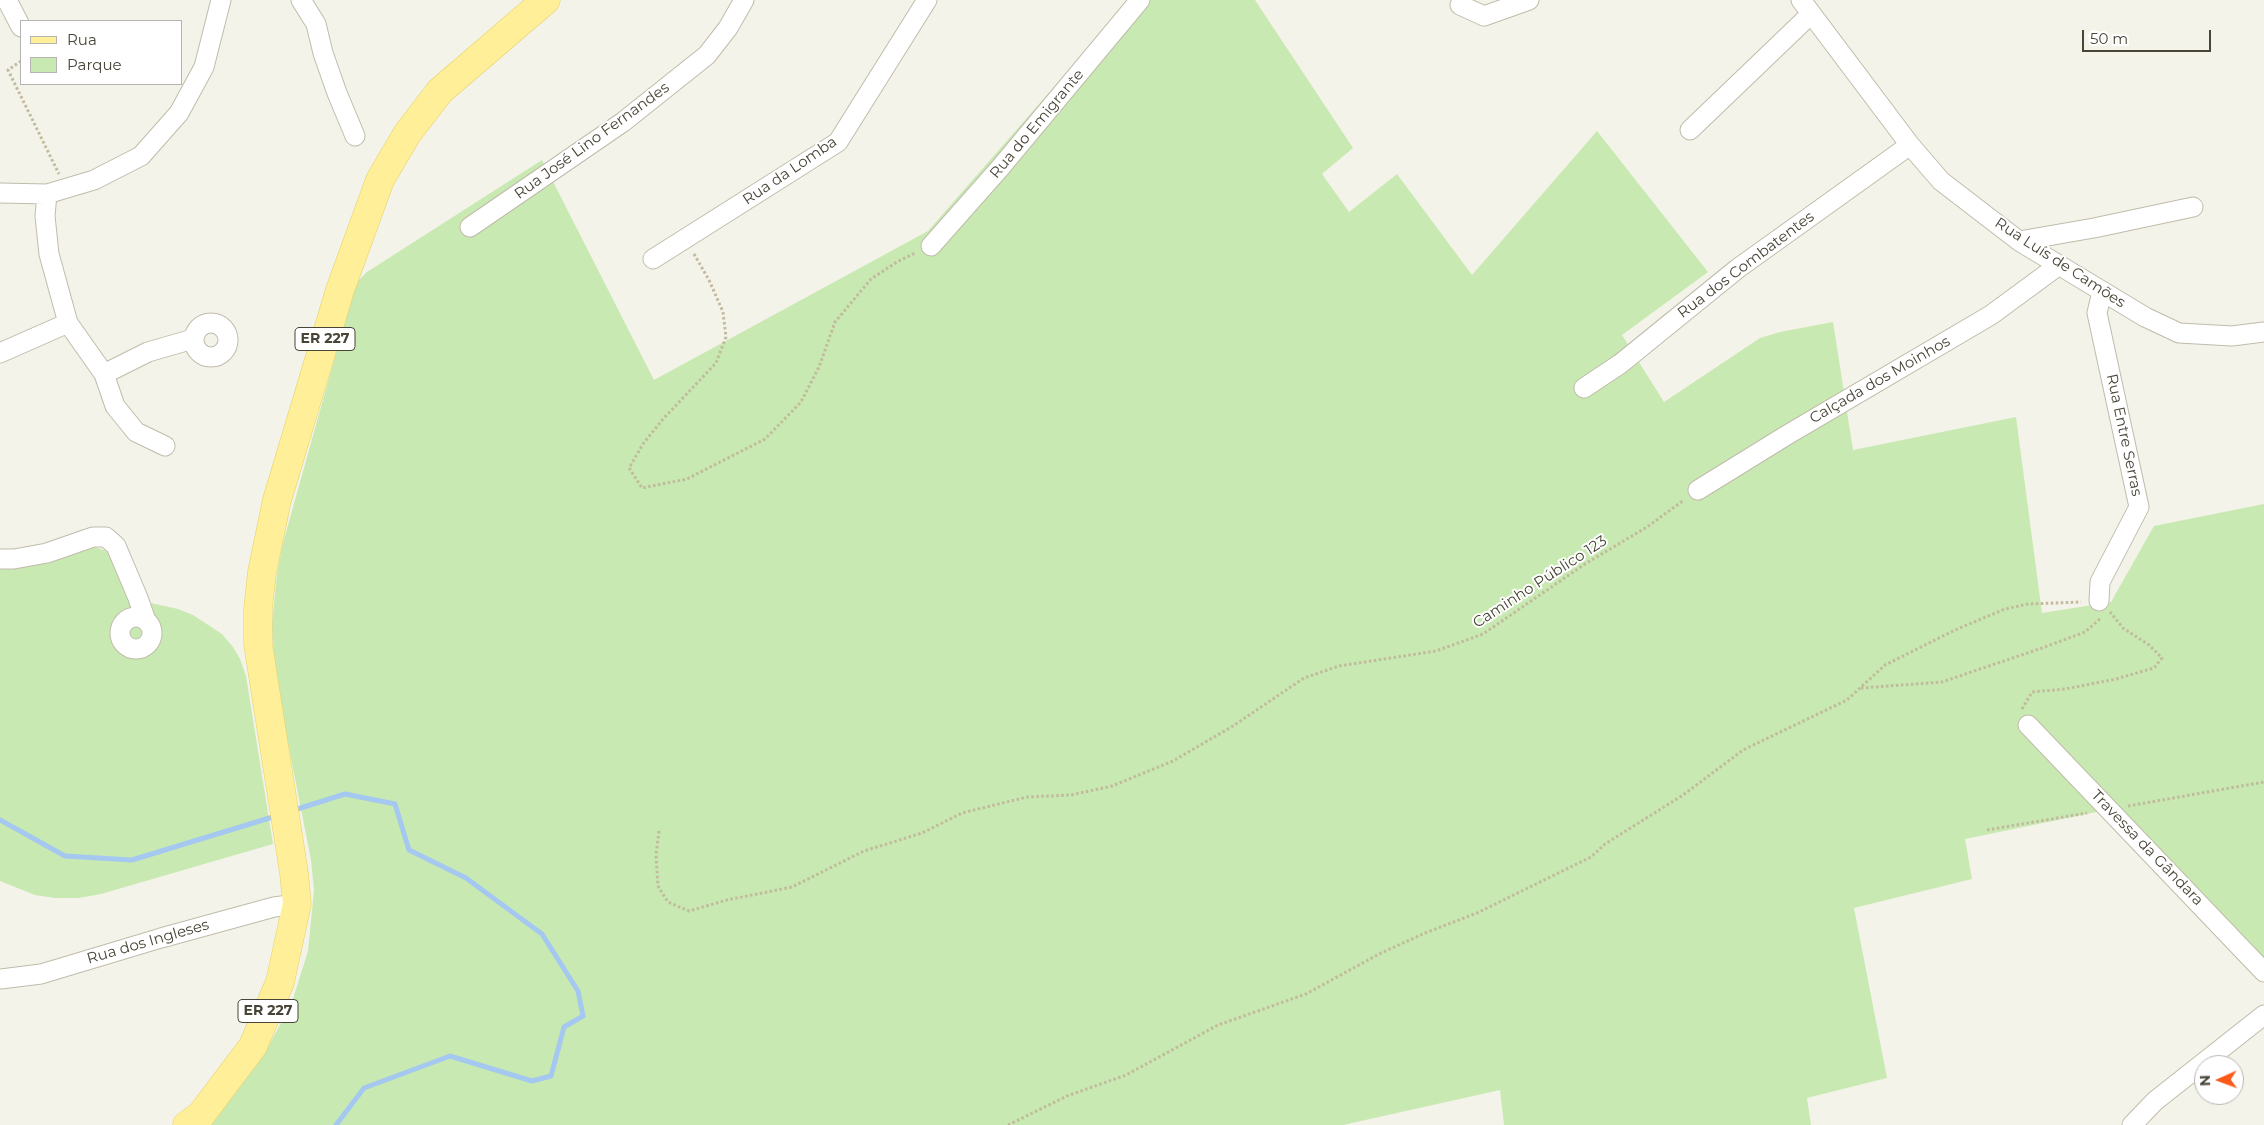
<!DOCTYPE html>
<meta charset="utf-8">
<style>
body{margin:0}
#map{position:relative;width:2264px;height:1125px;overflow:hidden;background:#f4f3e9;font-family:Montserrat,sans-serif}
canvas{display:block}
.legend{position:absolute;left:20px;top:20px;width:162px;height:65px;box-sizing:border-box;background:#fff;border:1px solid #b6b4af;margin:0;padding:6px 9px;list-style:none;font-size:15px;color:#484437}
.legend li{display:flex;align-items:center;gap:10px;height:25px}
.legend b{width:25px;border:1px solid #b6b4af}
.north{position:absolute;left:2194px;top:1055px;width:50px;height:50px;box-sizing:border-box;background:#fff;border:1px solid #b6b4af;border-radius:50%;rotate:268deg;font-size:14px;font-weight:700;line-height:20px;text-align:center;color:#484437}
.north::after{content:'';display:block;margin:auto;width:18px;height:22px;background:#fb5a1a;clip-path:polygon(50% 0,100% 100%,50% 72%,0 100%)}
.scale{position:absolute;left:2082px;top:30px;width:129px;height:22px;box-sizing:border-box;border:2px solid #484437;border-top:0;padding-left:6px;font-size:15px;line-height:18px;white-space:nowrap;color:#484437;-webkit-text-stroke:4px #fff;paint-order:stroke}
</style>
<div id="map">
<canvas width="2264" height="1125"></canvas>
<ul class="legend">
<li><b style="height:6px;background:#feef98"></b>Rua</li>
<li><b style="height:14px;background:#c8e9b2"></b>Parque</li>
</ul>
<div class="north">N</div>
<div class="scale">50 m</div>
</div>
<script>
const ctx = document.querySelector('canvas').getContext('2d');
ctx.lineJoin = 'round';
function paint(path, color) {
  ctx.fillStyle = color;
  ctx.fill(path, 'evenodd');
}
function shape(rows) {
  const path = new Path2D();
  for (const r of rows) {
    if (r.length === 3) {
      path.moveTo(r[0] + r[2], r[1]);
      path.arc(r[0], r[1], r[2], 0, 2 * Math.PI);
      continue;
    }
    path.moveTo(r[0], r[1]);
    for (let i = 2; i < r.length; i += 2) path.lineTo(r[i], r[i + 1]);
  }
  return path;
}
function strokePath(path, color, width, dash) {
  ctx.strokeStyle = color;
  ctx.lineWidth = width;
  ctx.lineCap = dash ? 'butt' : 'round';
  ctx.setLineDash(dash || []);
  ctx.stroke(path);
}
function write(font, color, halo, rows, align = 'center') {
  ctx.font = font + ' Montserrat,sans-serif';
  ctx.lineWidth = 4;
  ctx.setLineDash([]);
  ctx.textBaseline = 'middle';
  ctx.strokeStyle = halo;
  ctx.fillStyle = color;
  for (const [text, x, y, turn = 0] of rows) {
    ctx.save();
    ctx.translate(x, y);
    ctx.rotate((+turn || 0) * Math.PI / 180);
    ctx.textAlign = isNaN(turn) ? turn : align;
    if (halo) ctx.strokeText(text, 0, 0);
    ctx.fillText(text, 0, 0);
    ctx.restore();
  }
}
const green = shape([
 [1130,0,1255,0,1353,148,1322,174,1349,212,1397,174,1472,275,1597,131,1708,272,1622,335,1664,402,1760,338,1780,332,1833,322,1853,450,2016,417,2042,613,2111,602,2154,526,2264,504,2264,960,2111,809,1965,839,1972,879,1854,908,1887,1078,1807,1098,1811,1125,1504,1125,1500,1090,1343,1125,195,1125,233,1093,264,1054,291,1005,308,951,314,890,311,860,275,677,272,625,277,573,283,543,354,289,359,280,367,272,542,160,654,380,928,231],
 [91,546,104,550,110,554,115,560,128,598,178,609,193,615,222,634,233,647,240,659,246,676,273,844,101,894,79,898,55,898,35,895,0,881,0,567]
]);
const stream = shape([
 [291,811,345,794,395,804,409,850,466,878,542,934,578,991,583,1016,564,1027,551,1076,532,1081,450,1056,364,1088,336,1125],
 [0,820,65,856,132,860,276,816]
]);
const path = shape([
 [21,61,8,70,59,174],
 [694,254,709,280,723,312,726,337,716,363,663,419,643,444,629,468,642,488,687,479,765,439,801,402,819,367,835,322,871,279,897,262,915,253],
 [1861,688,1942,682,2042,648,2085,632,2101,618],
 [2022,709,2032,692,2065,689,2116,679,2154,668,2162,658,2149,645,2123,628,2110,612],
 [2128,806,2264,782],
 [1987,830,2087,813],
 [659,831,656,855,658,886,668,902,689,911,727,900,792,887,864,851,922,833,962,813,1027,797,1071,795,1112,786,1173,761,1233,726,1304,678,1339,666,1436,651,1483,634,1585,564,1647,527,1684,500],
 [1008,1125,1067,1096,1126,1075,1218,1025,1306,994,1379,954,1425,933,1477,913,1591,857,1605,844,1683,795,1743,750,1847,700,1885,665,1955,630,2005,609,2028,604,2081,602]
]);
const minor = shape([
 [7,0,21,27],
 [301,0,316,24,323,53,337,93,355,136],
 [1801,0,1910,145,1941,181,2019,241,2145,317,2179,333,2232,336,2264,332],
 [1460,5,1484,16,1529,0],
 [1690,130,1811,14],
 [0,193,47,194,94,180,141,156,179,113,204,67,221,0],
 [47,194,45,216,49,254,68,323,104,374,115,406,136,432,165,446],
 [470,227,623,122,707,55,728,28,744,0],
 [2019,241,2094,228,2193,207],
 [931,246,1000,168,1140,0],
 [653,259,838,142,927,0],
 [211,340,17],
 [0,353,68,323],
 [104,374,148,352,193,339],
 [1584,388,1620,364,1737,269,1910,145],
 [1698,490,1787,435,1991,315,2059,265],
 [0,559,14,559,47,553,93,537,106,537,116,546,138,598,145,618],
 [2099,601,2100,582,2139,507,2097,313,2102,292],
 [136,633,16],
 [2028,725,2264,972],
 [0,979,41,974,161,938,274,907,297,904],
 [2132,1125,2155,1101,2264,1015]
]);
const primary = shape([
 [187,1125,201,1115,253,1046,280,982,297,904,294,873,258,644,258,609,262,572,277,500,340,290,380,180,407,134,440,91,546,0]
]);
const shields = [
 [325,339,60],
 [268,1011,60]
];
const shieldNames = [
 ["ER 227",325,339],
 ["ER 227",268,1011]
];
const streetNames = [
 ["Rua do Emigrante",1037,124,-50],
 ["Rua José Lino Fernandes",592,141,-36],
 ["Rua da Lomba",790,171,-34],
 ["Rua Luís de Camões",2060,263,33],
 ["Rua dos Combatentes",1746,265,-37],
 ["Calçada dos Moinhos",1880,380,-30],
 ["Rua Entre Serras",2124,435,78],
 ["Caminho Público 123",1540,582,-33],
 ["Travessa da Gândara",2147,848,46],
 ["Rua dos Ingleses",148,942,-16]
];
paint(green, '#c8e9b2');
strokePath(stream, '#a5c8f1', 5);
strokePath(minor, '#c0bcab', 21);
strokePath(primary, '#e5d067', 29);
strokePath(path, '#c2ba9c', 3, [2.5, 2.5]);
strokePath(minor, '#fff', 19);
strokePath(primary, '#feef98', 28);
for (const [x, y, w] of shields) {
  const box = new Path2D();
  box.roundRect(x - w / 2, y - 11.5, w, 23, 4);
  ctx.fillStyle = '#fff';
  ctx.fill(box);
  strokePath(box, '#484437', 1);
}
write('bold 14px', '#484437', null, shieldNames);
write('15px', '#484437', '#fff', streetNames);
</script>
